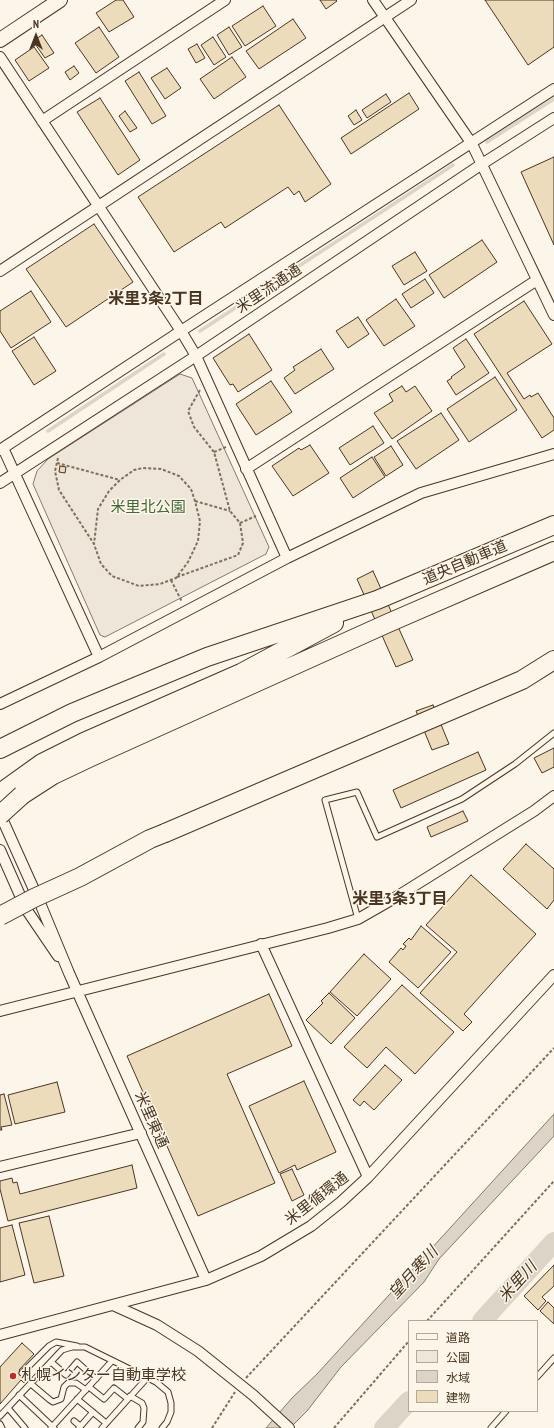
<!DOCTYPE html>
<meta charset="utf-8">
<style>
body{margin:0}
#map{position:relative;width:554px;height:1428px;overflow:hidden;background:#fbf6e9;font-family:"PT Sans Narrow","Noto Sans JP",sans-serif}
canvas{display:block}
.legend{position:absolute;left:408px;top:1320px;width:130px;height:92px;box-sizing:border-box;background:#fbf6e9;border:1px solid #b4a999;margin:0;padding:5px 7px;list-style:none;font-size:12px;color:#4a3520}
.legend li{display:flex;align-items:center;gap:8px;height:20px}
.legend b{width:20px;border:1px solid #b4a999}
.north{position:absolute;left:16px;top:16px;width:40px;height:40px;-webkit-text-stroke:3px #fbf6e9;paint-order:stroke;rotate:0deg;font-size:11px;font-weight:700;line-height:16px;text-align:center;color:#4a3520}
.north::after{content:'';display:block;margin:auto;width:14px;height:18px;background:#4a3520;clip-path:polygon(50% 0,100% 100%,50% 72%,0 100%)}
</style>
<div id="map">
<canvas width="554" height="1428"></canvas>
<ul class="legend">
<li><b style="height:5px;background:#fbf6e9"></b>道路</li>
<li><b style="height:11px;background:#ede6d9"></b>公園</li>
<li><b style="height:11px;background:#dcd4c6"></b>水域</li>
<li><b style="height:11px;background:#ecdcbc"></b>建物</li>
</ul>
<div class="north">N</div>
</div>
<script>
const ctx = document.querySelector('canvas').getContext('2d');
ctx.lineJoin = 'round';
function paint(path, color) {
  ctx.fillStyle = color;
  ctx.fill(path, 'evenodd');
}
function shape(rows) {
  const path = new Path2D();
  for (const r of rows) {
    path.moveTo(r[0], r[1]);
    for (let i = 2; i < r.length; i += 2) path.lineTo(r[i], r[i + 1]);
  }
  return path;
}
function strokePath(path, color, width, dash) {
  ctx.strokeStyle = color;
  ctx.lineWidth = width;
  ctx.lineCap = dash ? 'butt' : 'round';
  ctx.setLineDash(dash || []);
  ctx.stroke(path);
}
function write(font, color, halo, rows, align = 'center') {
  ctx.font = font + ' "PT Sans Narrow","Noto Sans JP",sans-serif';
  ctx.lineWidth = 3;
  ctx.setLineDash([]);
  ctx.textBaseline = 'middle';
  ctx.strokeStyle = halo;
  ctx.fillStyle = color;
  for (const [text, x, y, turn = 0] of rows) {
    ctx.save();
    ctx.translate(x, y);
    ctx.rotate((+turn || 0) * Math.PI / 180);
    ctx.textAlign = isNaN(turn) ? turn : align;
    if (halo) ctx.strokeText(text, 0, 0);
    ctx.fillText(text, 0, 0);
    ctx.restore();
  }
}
const green = shape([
 [180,374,192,378,269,547,266,554,105,637,100,635,33,484,37,471,48,459,180,374]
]);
const water = shape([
 [554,1114,554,1136,439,1259,424,1282,341,1367,307,1411,290,1428,266,1428,292,1398,317,1374,554,1114]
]);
const stream = shape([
 [487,142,554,99],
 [200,331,453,165],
 [48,431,164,354]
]);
const river = shape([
 [482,1321,554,1242],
 [384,1428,409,1401]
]);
const building = shape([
 [116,0,123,0,134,17,109,32,96,13,116,0],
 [320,0,336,0,337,1,326,9,320,0],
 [485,0,554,0,554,47,528,65,485,0],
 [263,6,276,26,245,46,232,26,263,6],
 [293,19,306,38,259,69,246,51,293,19],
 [99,27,119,57,96,73,75,43,99,27],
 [229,27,242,47,229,55,217,35,229,27],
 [42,35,54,53,45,58,33,41,42,35],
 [213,37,226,57,214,65,201,45,213,37],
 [197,44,205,58,196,63,188,49,197,44],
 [34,47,49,68,29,81,15,60,34,47],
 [232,57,246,77,214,99,200,79,232,57],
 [74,66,79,73,70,80,65,72,74,66],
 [167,68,181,88,165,99,151,78,167,68],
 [139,72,166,116,152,124,125,81,139,72],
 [409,93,419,109,351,154,341,138,409,93],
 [386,94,391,102,367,118,362,110,386,94],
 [100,98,140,160,118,175,77,112,100,98],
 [279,105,331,184,305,202,299,191,294,195,288,187,225,228,221,222,174,252,138,197,279,105],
 [356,110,362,120,354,125,348,116,356,110],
 [125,111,137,128,130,132,119,116,125,111],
 [554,157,554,245,521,172,554,157],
 [94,224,133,282,66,327,26,269,94,224],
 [482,240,497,262,444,298,429,275,482,240],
 [415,252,427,271,404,285,392,266,415,252],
 [425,279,434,293,411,308,402,294,425,279],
 [31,291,51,322,11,348,0,331,0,311,31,291],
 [396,299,415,326,384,346,366,320,396,299],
 [524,301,552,344,507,373,524,399,530,395,531,397,538,393,554,418,554,430,542,438,474,334,524,301],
 [358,317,369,334,348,348,336,331,358,317],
 [249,334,272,370,238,392,233,384,230,385,213,358,249,334],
 [34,337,56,371,34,385,12,351,34,337],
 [466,339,489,373,456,395,447,381,452,378,451,377,465,367,453,348,466,339],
 [321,349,334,369,295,394,284,378,295,370,293,367,321,349],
 [495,377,517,410,469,442,447,409,495,377],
 [271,381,292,412,256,435,236,404,271,381],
 [402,386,406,392,415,386,432,411,392,439,374,413,393,401,389,394,402,386],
 [441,413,459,440,416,469,397,441,441,413],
 [373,426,384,443,350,465,339,448,373,426],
 [310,445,329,473,293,496,272,466,299,448,301,450,310,445],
 [391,446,403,465,386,476,374,457,391,446],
 [372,457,385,477,353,498,340,478,372,457],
 [60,466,66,467,65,473,59,472,60,466],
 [373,571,413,660,396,667,357,579,373,571],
 [433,705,449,744,432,750,416,711,433,705],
 [554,748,554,767,542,773,534,758,554,748],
 [478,752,486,770,401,808,393,790,478,752],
 [463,811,468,821,431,837,427,827,463,811],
 [526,844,554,869,554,900,547,909,503,869,526,844],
 [471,875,536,934,464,1014,472,1022,463,1031,420,993,457,952,426,925,471,875],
 [421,926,451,952,418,988,389,962,401,948,403,950,406,946,403,944,409,938,411,940,421,926],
 [364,954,391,979,357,1016,330,992,364,954],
 [402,985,454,1032,415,1074,386,1047,367,1068,344,1047,402,985],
 [329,993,355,1018,331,1044,306,1020,323,1003,321,1001,329,993],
 [269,994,292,1046,227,1074,275,1183,198,1216,127,1056,269,994],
 [385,1065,402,1080,374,1110,364,1101,360,1106,353,1100,385,1065],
 [304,1081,336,1152,297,1170,295,1165,279,1173,249,1106,304,1081],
 [57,1082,65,1112,15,1124,8,1095,57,1082],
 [4,1094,12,1125,1,1127,2,1130,0,1130,0,1095,4,1094],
 [132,1165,137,1188,8,1221,0,1189,0,1181,12,1178,13,1183,17,1182,20,1194,132,1165],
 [292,1169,304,1195,292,1201,280,1174,292,1169],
 [49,1216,64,1276,34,1283,19,1223,49,1216],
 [12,1225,25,1275,0,1282,0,1228,12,1225],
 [554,1265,554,1286,542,1297,546,1301,538,1310,524,1296,554,1265],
 [548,1302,554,1308,554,1324,540,1311,548,1302],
 [22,1343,34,1354,19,1370,28,1378,24,1383,21,1380,0,1404,0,1367,22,1343]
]);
const path = shape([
 [214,452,226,447],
 [58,458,55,471,59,490,94,544,101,564,112,576,139,586,160,584,176,578,188,562,198,541,200,521,195,501,191,489,179,476,161,469,143,468,134,470,120,480,109,491,98,509,94,544],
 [57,463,120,480],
 [195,501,230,511],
 [240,523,256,516],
 [177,577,238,555,243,543,240,523,230,511,214,452,194,427,188,411,200,390],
 [171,580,182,602],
 [427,1321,554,1181],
 [246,1378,554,1048],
 [212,1428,235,1392],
 [334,1428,409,1341]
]);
const lane = shape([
 [358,919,325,800,357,792,377,837,462,799,515,764,554,733],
 [51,1362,66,1375,77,1362,96,1379],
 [22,1373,49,1346,56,1342,77,1346],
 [537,1377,554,1358],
 [31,1384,50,1400,53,1402,61,1399,64,1387,68,1383,76,1383,86,1390],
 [89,1387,104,1399,114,1388,128,1399],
 [19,1395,54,1428],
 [130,1396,142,1403,144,1408,143,1422,138,1428],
 [77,1399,106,1423],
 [8,1408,25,1428],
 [0,1416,62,1350,72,1347,85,1347,156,1382,168,1392,171,1403,171,1412,167,1422,162,1428],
 [74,1421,80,1426],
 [0,1424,2,1428],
 [51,1428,112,1361],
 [79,1428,93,1412],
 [102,1428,147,1378],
 [491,1428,506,1411]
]);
const street = shape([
 [373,0,472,144,554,315],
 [0,57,181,331,196,356,287,558],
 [42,121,225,0],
 [0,271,411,0],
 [3,448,99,657],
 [0,450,181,331,554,89],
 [246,469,537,280],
 [0,483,196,356,482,164,554,118],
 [0,704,99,657,287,558,421,493,554,454],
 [0,814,40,903,69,973,206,1280],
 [0,850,26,909,58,956],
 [261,944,368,1177],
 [0,1011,328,928,358,919,393,899,534,811,554,796],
 [0,1167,141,1133],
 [113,1305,157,1325,198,1351,253,1395,289,1428],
 [0,1335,206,1280,261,1256,311,1226,341,1202,368,1177,554,975]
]);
const secondary = shape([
 [0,40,60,0]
]);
const highway = shape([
 [0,749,72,713,207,657,377,600,554,525],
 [0,793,42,763,84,742,241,673,334,623],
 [22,795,53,775,91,757,386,624,554,551],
 [165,833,522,680,554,660]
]);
const highwayBridge = shape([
 [0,815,22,795],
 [0,916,34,898,80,877,150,839,165,833]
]);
const markers = [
 [13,1376,4,"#c62828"]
];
const streetNames = [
 ["米里流通通",269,289,-34],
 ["道央自動車道",465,563,-23],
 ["米里東通",151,1120,66],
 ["米里循環通",317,1199,-38]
];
const parkNames = [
 ["米里北公園",148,508]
];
const poiNames = [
 ["札幌インター自動車学校",21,1376]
];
const neighbourhoodNames = [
 ["米里3条2丁目",156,299],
 ["米里3条3丁目",400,899]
];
const waterNames = [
 ["望月寒川",414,1273,-48],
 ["米里川",518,1282,-48]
];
paint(green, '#ede6d9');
strokePath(green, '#887966', 1);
paint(water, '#dcd4c6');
strokePath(water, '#887966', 1);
strokePath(stream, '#dcd4c6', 3.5);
strokePath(river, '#dcd4c6', 20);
paint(building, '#ecdcbc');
strokePath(building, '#4a3520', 1);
strokePath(lane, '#4a3520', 7);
strokePath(street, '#4a3520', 12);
strokePath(secondary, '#4a3520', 16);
strokePath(highway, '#4a3520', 20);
strokePath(path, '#7f6f5c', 2, [3, 2]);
strokePath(lane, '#fbf6e9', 5);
strokePath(street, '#fbf6e9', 10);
strokePath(secondary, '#fbf6e9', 14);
strokePath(highway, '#fbf6e9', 18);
strokePath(highwayBridge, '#4a3520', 20, []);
strokePath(highwayBridge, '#fbf6e9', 18);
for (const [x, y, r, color] of markers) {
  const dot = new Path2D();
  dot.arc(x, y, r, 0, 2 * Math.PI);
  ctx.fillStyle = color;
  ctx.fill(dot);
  strokePath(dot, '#fbf6e9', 1.5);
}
write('15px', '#4a3520', '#fbf6e9', streetNames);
write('15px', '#436837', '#fbf6e9', parkNames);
write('15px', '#4a3520', '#fbf6e9', poiNames, 'left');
write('bold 16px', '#4a3520', '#fbf6e9', neighbourhoodNames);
write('italic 16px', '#4a3520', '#fbf6e9', waterNames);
</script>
